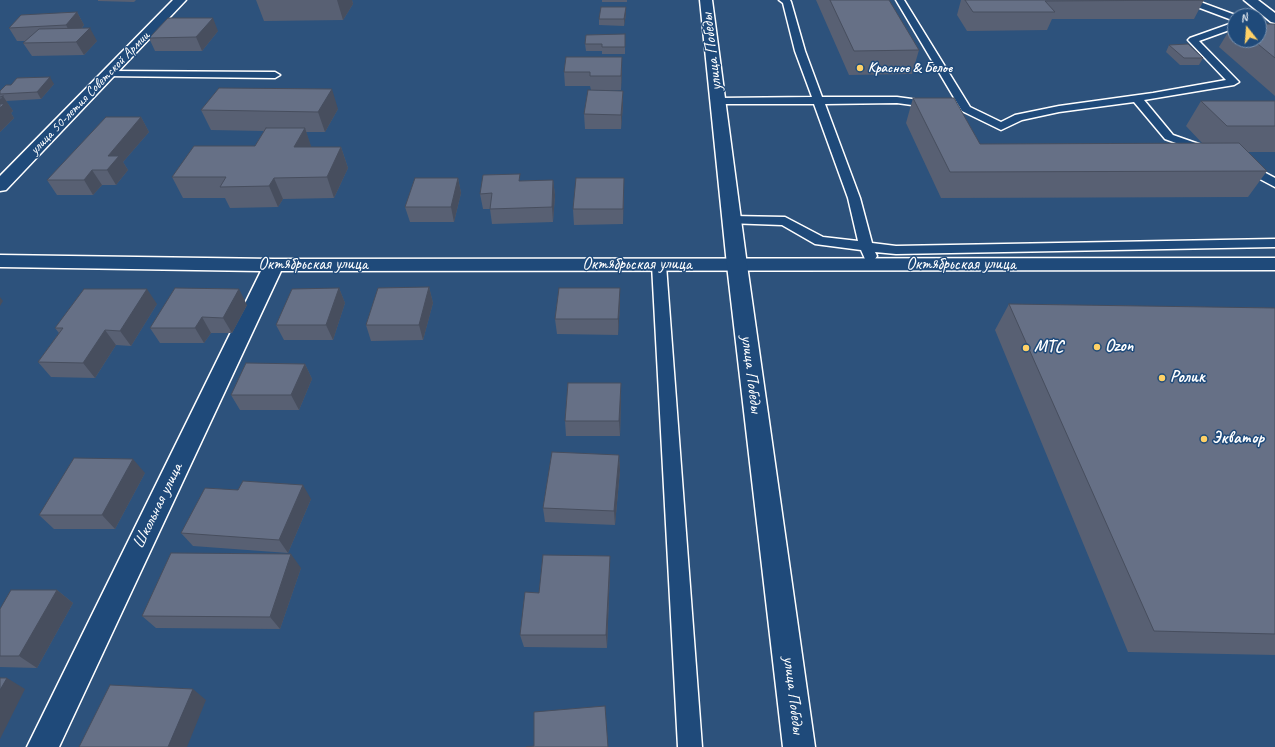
<!DOCTYPE html>
<meta charset="utf-8">
<style>
body{margin:0}
#map{position:relative;width:1275px;height:747px;overflow:hidden;background:#2d527c;font-family:Caveat,sans-serif}
canvas{display:block}
.north{position:absolute;left:1227px;top:8px;width:40px;height:40px;box-sizing:border-box;background:#1f4a7a;border:1px solid #7992af;border-radius:50%;rotate:343deg;font-size:11px;font-weight:700;line-height:16px;text-align:center;color:#fff}
.north::after{content:'';display:block;margin:auto;width:14px;height:18px;background:#ffd166;clip-path:polygon(50% 0,100% 100%,50% 72%,0 100%)}
</style>
<div id="map">
<canvas width="1275" height="747"></canvas>
<div class="north">N</div>
</div>
<script>
const ctx = document.querySelector('canvas').getContext('2d');
ctx.lineJoin = 'round';
function shape(rows) {
  const path = new Path2D();
  for (const r of rows) {
    path.moveTo(r[0], r[1]);
    for (let i = 2; i < r.length; i += 2) path.lineTo(r[i], r[i + 1]);
  }
  return path;
}
function strokePath(path, color, width, dash) {
  ctx.strokeStyle = color;
  ctx.lineWidth = width;
  ctx.lineCap = dash ? 'butt' : 'round';
  ctx.setLineDash(dash || []);
  ctx.stroke(path);
}
function paint(path, color) {
  ctx.fillStyle = color;
  ctx.fill(path, 'evenodd');
}
function write(font, color, halo, rows, align = 'center') {
  ctx.font = font + ' Caveat,sans-serif';
  ctx.lineWidth = 3;
  ctx.setLineDash([]);
  ctx.textBaseline = 'middle';
  ctx.strokeStyle = halo;
  ctx.fillStyle = color;
  for (const [text, x, y, turn = 0] of rows) {
    ctx.save();
    ctx.translate(x, y);
    ctx.rotate((+turn || 0) * Math.PI / 180);
    ctx.textAlign = isNaN(turn) ? turn : align;
    if (halo) ctx.strokeText(text, 0, 0);
    ctx.fillText(text, 0, 0);
    ctx.restore();
  }
}
const lane = shape([
 [779,0,790,0,791,2,805,51,822,97,897,97,934,102,939,105,934,108,897,103,825,104,860,198,872,243,896,246,1275,239,1275,247,896,254,875,252,877,256,875,259,870,260,865,259,861,250,815,244,782,225,727,223,725,220,727,217,732,216,785,217,823,237,858,241,848,198,814,104,718,104,713,101,718,98,812,97,795,51,783,3,779,0],
 [896,0,904,0,970,107,1001,122,1015,115,1059,106,1153,93,1226,80,1188,40,1190,38,1235,22,1235,28,1199,41,1239,82,1234,85,1144,100,1173,135,1213,149,1215,151,1213,153,1209,155,1165,139,1134,102,1059,112,1022,120,1001,130,962,111,896,0],
 [1183,0,1195,0,1238,16,1235,16,1235,21,1232,20,1184,2,1183,0],
 [108,71,275,72,280,75,275,78,104,76,103,74,108,71],
 [1245,162,1275,178,1275,187,1241,169,1239,166,1241,163,1245,162],
 [659,260,664,262,666,265,702,747,678,747,652,265,654,262,659,260]
]);
const street = shape([
 [173,0,186,0,6,190,0,191,0,176,173,0],
 [1244,0,1258,0,1275,13,1275,23,1271,22,1244,0],
 [0,255,274,259,1275,258,1275,270,281,271,59,747,27,747,261,271,0,267,0,255]
]);
const secondary = shape([
 [700,0,712,0,747,265,815,747,783,747,727,265,700,0]
]);
const wall = shape([
 [98,0,136,0,134,2,98,1],
 [256,0,352,0,353,4,343,20,264,21],
 [602,0,627,0,627,2,602,2],
 [816,0,889,0,919,50,912,74,849,75],
 [961,0,1204,0,1194,19,1052,19,1047,30,967,31,957,15],
 [77,12,84,25,82,28,97,41,84,55,32,56,23,43,26,41,17,41,9,28],
 [626,14,624,26,599,25,599,19],
 [1233,24,1235,24,1235,40,1259,40,1275,24,1275,96,1219,47],
 [218,31,202,51,155,51,149,38],
 [625,34,625,54,602,54,602,51,586,51,585,44],
 [1169,45,1203,58,1199,65,1180,65,1166,52],
 [622,71,621,90,591,90,590,86,565,86,564,72],
 [54,84,41,99,6,101,13,111,11,113,14,118,0,132,0,91],
 [623,91,623,105,621,129,585,129,584,114],
 [913,98,980,144,1203,144,1186,126,1201,101,1275,101,1275,152,1248,152,1267,171,1248,197,941,198,906,123],
 [338,109,325,132,306,132,311,147,341,147,348,168,334,198,283,199,278,207,230,208,225,198,183,198,172,177,255,146,264,131,211,130,201,110],
 [141,117,149,132,123,162,128,170,116,185,102,185,93,195,57,195,47,180],
 [458,178,461,193,454,222,410,222,405,207],
 [624,178,623,224,574,225,573,209],
 [553,180,555,195,553,222,492,224,490,209,483,209,480,194,521,181],
 [429,287,433,303,423,340,371,341,366,325],
 [339,288,345,303,333,340,284,340,276,325],
 [620,288,620,304,618,335,557,334,555,319],
 [157,304,131,346,116,345,95,378,51,377,38,362,59,333,55,328],
 [1009,304,1275,308,1275,655,1128,652,995,330],
 [247,305,232,333,211,333,204,343,160,343,150,328],
 [305,364,312,379,299,410,240,410,231,395],
 [621,398,620,436,566,436,565,421],
 [619,455,620,470,615,525,545,522,543,508],
 [145,473,115,529,54,529,39,515],
 [238,490,311,499,288,553,193,546,181,533],
 [610,556,610,569,607,648,524,647,520,635],
 [301,568,280,629,156,628,142,616],
 [57,590,73,603,37,668,0,667,0,609]
]);
const shadedWall = shape([
 [337,0,352,0,353,4,343,20],
 [626,7,626,14,624,26,624,19],
 [77,12,84,25,73,38,66,25],
 [213,18,218,31,202,51,196,37],
 [90,28,97,41,84,55,76,42],
 [622,57,622,71,621,90,621,76],
 [50,77,54,84,41,99,37,92],
 [332,89,338,109,325,132,318,112],
 [623,91,623,105,621,129,621,115],
 [3,96,13,111,11,113,14,118,0,132,0,100],
 [141,117,149,132,123,162,128,170,116,185,107,170,108,156],
 [305,128,312,149,294,147],
 [341,147,348,168,334,198,327,177],
 [92,170,102,185,93,195,84,180],
 [274,178,283,199,278,207,269,186],
 [458,178,461,193,454,222,451,207],
 [624,178,624,193,623,224,623,209],
 [553,180,555,195,553,222,552,207],
 [429,287,433,303,423,340,419,325],
 [339,288,345,303,333,340,326,325],
 [620,288,620,304,618,335,618,319],
 [147,289,157,304,131,346,120,331],
 [239,289,247,305,232,333,223,318],
 [0,297,3,301,0,306],
 [202,317,211,333,204,343,195,328],
 [105,330,116,345,95,378,83,363],
 [305,364,312,379,299,410,291,395],
 [621,383,621,398,620,436,619,421],
 [619,455,620,470,615,525,614,511],
 [133,459,145,473,115,529,102,515],
 [303,485,311,499,288,553,279,540],
 [291,554,301,568,280,629,270,617],
 [610,556,610,569,607,648,606,635],
 [57,590,73,603,37,668,19,656],
 [7,678,25,689,0,739,0,690],
 [193,689,206,700,187,747,168,747]
]);
const building = shape([
 [830,0,889,0,919,50,854,51,830,0],
 [965,0,1204,0,1045,1,1055,12,973,12,965,0],
 [601,7,626,7,624,19,599,19,601,7],
 [77,12,66,25,9,28,21,15,77,12],
 [168,18,213,18,196,37,149,38,168,18],
 [1259,24,1275,24,1275,58,1253,40,1259,40,1259,24],
 [90,28,76,42,23,43,39,29,90,28],
 [625,34,625,47,602,47,602,44,585,44,586,35,625,34],
 [1188,44,1203,58,1184,58,1169,45,1188,44],
 [566,57,622,57,621,76,590,76,590,72,564,72,566,57],
 [50,77,37,92,0,94,0,91,6,85,11,85,17,78,50,77],
 [219,88,332,89,318,112,201,110,219,88],
 [588,90,623,91,621,115,584,114,588,90],
 [3,96,0,100,0,97,3,96],
 [913,98,954,98,980,144,1239,143,1267,171,950,172,913,98],
 [1201,101,1275,101,1275,126,1227,126,1201,101],
 [0,104,4,104,0,108,0,104],
 [106,117,141,117,108,156,119,156,107,170,92,170,84,180,47,180,106,117],
 [266,128,305,128,294,147,341,147,327,177,274,178,269,186,220,187,226,177,172,177,194,146,255,146,266,128],
 [520,174,519,181,553,180,552,207,490,209,492,193,480,194,483,175,520,174],
 [415,178,458,178,451,207,405,207,415,178],
 [576,178,624,178,623,209,573,209,576,178],
 [429,287,419,325,366,325,378,288,429,287],
 [175,288,239,289,223,318,202,317,195,328,150,328,175,288],
 [339,288,326,325,276,325,292,289,339,288],
 [559,288,620,288,618,319,555,319,559,288],
 [84,289,147,289,120,331,105,330,83,363,38,362,63,328,55,328,84,289],
 [1009,304,1275,308,1275,634,1154,631,1009,304],
 [246,363,305,364,291,395,231,395,246,363],
 [568,383,621,383,619,421,565,421,568,383],
 [552,452,619,455,614,511,543,508,552,452],
 [74,458,133,459,102,515,39,515,74,458],
 [243,481,303,485,279,540,181,533,205,488,238,490,243,481],
 [171,553,291,554,270,617,142,616,171,553],
 [543,555,610,556,606,635,520,635,525,592,539,593,543,555],
 [11,590,57,590,19,656,0,656,0,609,11,590],
 [0,678,7,678,0,690,0,678],
 [110,685,193,689,168,747,79,747,110,685],
 [605,706,608,747,526,747,534,746,534,712,605,706]
]);
const markers = [
 [860,68,4,"#ffd166"],
 [1097,347,4,"#ffd166"],
 [1026,348,4,"#ffd166"],
 [1162,378,4,"#ffd166"],
 [1204,439,4,"#ffd166"]
];
const farPoinames = [
 ["Красное & Белое",868,68]
];
const farStreetnames = [
 ["улица 50-летия Советской Армии",90,93,-46]
];
const streetNames = [
 ["улица Победы",712,52,-97],
 ["Октябрьская улица",313,265],
 ["Октябрьская улица",637,265],
 ["Октябрьская улица",961,265],
 ["улица Победы",751,374,83],
 ["Школьная улица",158,506,-64],
 ["улица Победы",793,695,83]
];
const poiNames = [
 ["Ozon",1105,347],
 ["МТС",1034,348],
 ["Ролик",1170,378],
 ["Экватор",1212,439]
];
strokePath(lane, '#fff', 3);
strokePath(street, '#fff', 3);
strokePath(secondary, '#fff', 3);
paint(lane, '#1f4a7a');
paint(street, '#1f4a7a');
paint(secondary, '#1f4a7a');
paint(wall, '#586073');
paint(shadedWall, '#474e5e');
paint(building, '#667086');
strokePath(building, '#474e5e', 1);
for (const [x, y, r, color] of markers) {
  const dot = new Path2D();
  dot.arc(x, y, r, 0, 2 * Math.PI);
  ctx.fillStyle = color;
  ctx.fill(dot);
  strokePath(dot, '#1f4a7a', 1.5);
}
write('bold 14px', '#fff', '#1f4a7a', farPoinames, 'left');
write('14px', '#fff', '#1f4a7a', farStreetnames);
write('17px', '#fff', '#1f4a7a', streetNames);
write('bold 17px', '#fff', '#1f4a7a', poiNames, 'left');
</script>
